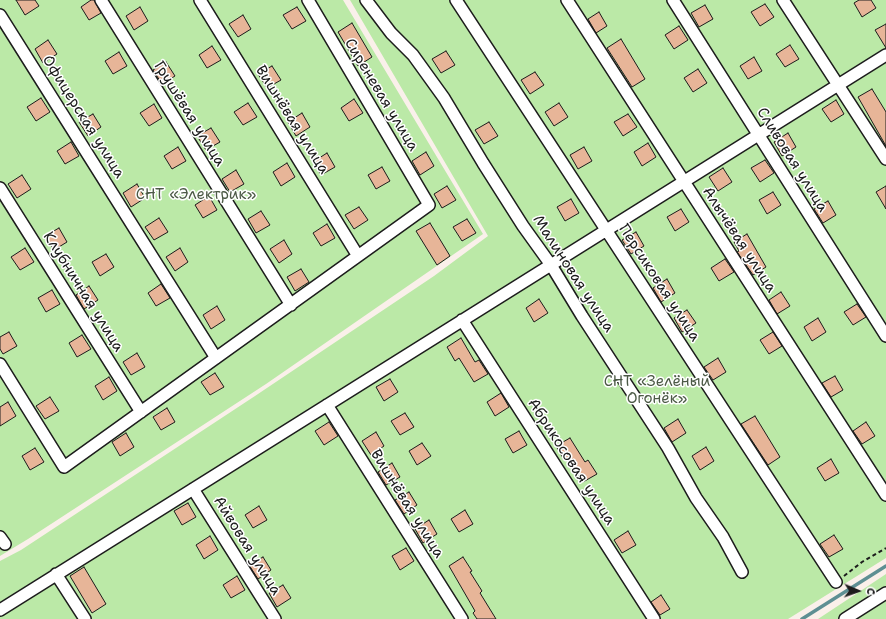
<!DOCTYPE html>
<meta charset="utf-8">
<style>
body{margin:0}
#map{position:relative;width:886px;height:619px;overflow:hidden;background:#faf0ea;font-family:"Shantell Sans",sans-serif}
canvas{display:block}
.north{position:absolute;left:838px;top:571px;width:40px;height:40px;-webkit-text-stroke:3px #fff;paint-order:stroke;rotate:92deg;font-size:11px;font-weight:700;line-height:16px;text-align:center;color:#1c1c1c}
.north::after{content:'';display:block;margin:auto;width:14px;height:18px;background:#1c1c1c;clip-path:polygon(50% 0,100% 100%,50% 72%,0 100%)}
</style>
<div id="map">
<canvas width="886" height="619"></canvas>
<div class="north">С</div>
</div>
<script>
const ctx = document.querySelector('canvas').getContext('2d');
ctx.lineJoin = 'round';
function paint(path, color) {
  ctx.fillStyle = color;
  ctx.fill(path, 'evenodd');
}
function shape(rows) {
  const path = new Path2D();
  for (const r of rows) {
    path.moveTo(r[0], r[1]);
    for (let i = 2; i < r.length; i += 2) path.lineTo(r[i], r[i + 1]);
  }
  return path;
}
function strokePath(path, color, width, dash) {
  ctx.strokeStyle = color;
  ctx.lineWidth = width;
  ctx.lineCap = dash ? 'butt' : 'round';
  ctx.setLineDash(dash || []);
  ctx.stroke(path);
}
function write(font, color, halo, rows, align = 'center') {
  ctx.font = font + ' "Shantell Sans",sans-serif';
  ctx.lineWidth = 3;
  ctx.setLineDash([]);
  ctx.textBaseline = 'middle';
  ctx.strokeStyle = halo;
  ctx.fillStyle = color;
  for (const [text, x, y, turn = 0] of rows) {
    ctx.save();
    ctx.translate(x, y);
    ctx.rotate((+turn || 0) * Math.PI / 180);
    ctx.textAlign = isNaN(turn) ? turn : align;
    if (halo) ctx.strokeText(text, 0, 0);
    ctx.fillText(text, 0, 0);
    ctx.restore();
  }
}
const green = shape([
 [0,0,343,0,483,234,266,384,28,539,0,556],
 [350,0,886,0,886,558,788,619,0,619,0,561,21,550,255,396,434,276,488,236],
 [886,574,886,619,818,619,865,588]
]);
const stream = shape([
 [802,619,886,566]
]);
const building = shape([
 [16,0,35,0,39,6,25,15,16,0],
 [91,0,94,0,101,13,89,20,81,7,91,0],
 [859,0,871,0,876,8,862,17,854,3,859,0],
 [765,4,774,17,760,26,751,12,765,4],
 [705,5,713,19,699,27,691,13,705,5],
 [140,7,148,21,134,30,126,16,140,7],
 [297,7,306,21,292,29,283,15,297,7],
 [599,12,607,26,596,33,588,19,599,12],
 [243,15,251,29,238,37,229,24,243,15],
 [352,23,372,57,358,66,338,32,352,23],
 [886,24,886,48,875,30,886,24],
 [679,26,688,40,674,49,665,35,679,26],
 [621,39,645,79,632,87,607,48,621,39],
 [48,40,57,54,43,63,35,49,48,40],
 [790,45,799,59,785,67,776,54,790,45],
 [212,46,221,60,207,68,199,55,212,46],
 [446,51,455,65,441,73,432,59,446,51],
 [119,52,127,66,113,74,105,61,119,52],
 [754,57,762,71,748,79,740,66,754,57],
 [166,62,175,76,162,84,153,70,166,62],
 [272,66,281,80,267,88,258,74,272,66],
 [698,69,707,83,693,92,684,78,698,69],
 [535,72,544,85,530,94,521,80,535,72],
 [872,89,886,112,886,146,858,97,872,89],
 [41,98,50,112,36,121,27,107,41,98],
 [354,99,363,113,349,121,341,108,354,99],
 [836,100,844,114,831,122,822,109,836,100],
 [248,103,257,117,243,125,234,112,248,103],
 [559,103,568,117,554,126,545,112,559,103],
 [154,104,162,118,149,126,140,113,154,104],
 [302,113,310,127,296,136,288,122,302,113],
 [93,114,101,127,88,136,79,122,93,114],
 [628,114,637,127,623,136,614,122,628,114],
 [489,122,498,136,484,144,475,130,489,122],
 [211,128,220,142,206,150,197,136,211,128],
 [788,133,796,147,782,156,774,142,788,133],
 [71,142,79,156,65,164,57,151,71,142],
 [648,143,656,157,642,166,634,152,648,143],
 [178,147,186,161,172,169,164,156,178,147],
 [584,147,592,161,578,169,570,155,584,147],
 [426,152,434,166,420,175,412,161,426,152],
 [327,153,335,167,321,175,313,162,327,153],
 [765,160,774,173,760,182,751,168,765,160],
 [287,163,295,177,281,186,273,172,287,163],
 [382,167,390,181,376,189,368,175,382,167],
 [723,168,732,182,718,191,709,177,723,168],
 [236,170,244,184,230,192,222,179,236,170],
 [22,175,31,189,17,198,8,184,22,175],
 [137,184,145,198,131,207,123,193,137,184],
 [447,186,456,200,442,208,434,194,447,186],
 [886,186,886,209,876,192,886,186],
 [773,192,781,205,767,214,759,200,773,192],
 [209,196,217,210,203,218,195,205,209,196],
 [571,199,579,213,565,221,557,207,571,199],
 [828,201,836,215,823,223,814,209,828,201],
 [359,207,368,220,354,229,345,215,359,207],
 [681,209,689,222,675,231,667,217,681,209],
 [261,211,270,225,256,233,248,219,261,211],
 [159,218,168,232,154,240,145,227,159,218],
 [467,219,476,233,462,241,453,227,467,219],
 [430,223,450,256,437,265,416,231,430,223],
 [327,224,335,238,321,246,313,233,327,224],
 [59,228,67,242,54,250,45,236,59,228],
 [636,232,644,246,631,254,622,240,636,232],
 [747,234,766,267,753,275,737,252,739,251,734,242,747,234],
 [284,240,292,254,279,263,270,249,284,240],
 [25,248,34,262,20,270,11,257,25,248],
 [180,248,188,262,175,271,166,257,180,248],
 [106,254,114,267,100,276,92,262,106,254],
 [725,259,734,272,719,281,711,268,725,259],
 [301,269,309,282,295,291,287,277,301,269],
 [667,279,675,293,661,302,653,288,667,279],
 [161,284,170,298,156,306,148,293,161,284],
 [89,286,98,300,84,309,76,295,89,286],
 [52,290,60,304,46,312,38,298,52,290],
 [781,292,790,306,777,314,769,300,781,292],
 [539,299,548,313,534,322,526,308,539,299],
 [857,304,866,317,853,325,844,312,857,304],
 [217,306,225,320,211,329,203,315,217,306],
 [687,310,696,323,682,332,674,318,687,310],
 [818,318,826,332,812,341,804,327,818,318],
 [9,332,17,346,3,354,0,349,0,337,9,332],
 [773,332,782,346,769,354,760,340,773,332],
 [82,335,91,349,77,357,69,343,82,335],
 [461,338,475,362,479,360,488,374,474,382,459,358,455,361,447,347,461,338],
 [137,353,145,367,131,375,123,362,137,353],
 [718,358,726,372,713,380,704,367,718,358],
 [215,373,224,387,210,395,201,382,215,373],
 [835,376,843,390,831,397,822,383,835,376],
 [109,377,117,391,103,400,95,386,109,377],
 [390,379,398,392,384,401,376,387,390,379],
 [501,393,509,407,495,416,487,402,501,393],
 [50,397,59,411,45,419,36,406,50,397],
 [8,402,16,416,0,426,0,407,8,402],
 [167,408,175,422,161,430,153,417,167,408],
 [405,413,414,427,400,435,391,421,405,413],
 [755,416,780,457,768,465,741,424,755,416],
 [678,419,686,433,672,442,664,428,678,419],
 [329,422,338,436,324,445,315,431,329,422],
 [866,422,875,436,862,444,853,431,866,422],
 [519,431,527,445,513,453,505,439,519,431],
 [376,432,384,446,371,455,362,441,376,432],
 [126,433,134,447,120,456,112,442,126,433],
 [570,438,585,462,588,460,597,474,583,482,568,458,564,460,556,446,570,438],
 [422,443,431,456,417,465,409,451,422,443],
 [706,447,714,461,700,470,692,456,706,447],
 [35,448,44,462,30,470,22,456,35,448],
 [831,459,839,473,825,481,817,468,831,459],
 [392,463,400,477,386,485,378,472,392,463],
 [409,492,417,505,404,514,395,500,409,492],
 [188,503,196,517,182,525,174,511,188,503],
 [259,506,267,520,253,528,245,515,259,506],
 [465,510,473,524,459,532,451,519,465,510],
 [429,520,437,534,423,543,415,529,429,520],
 [628,531,636,545,622,553,614,540,628,531],
 [834,535,843,549,829,557,820,544,834,535],
 [210,536,218,550,204,559,196,545,210,536],
 [406,548,414,561,400,570,392,556,406,548],
 [263,557,271,570,258,579,249,565,263,557],
 [463,557,472,571,470,572,482,591,480,593,496,619,477,619,473,613,475,611,449,566,463,557],
 [84,567,106,604,92,613,70,576,84,567],
 [237,576,245,590,231,598,223,585,237,576],
 [283,585,291,598,277,607,269,593,283,585],
 [661,595,670,609,660,615,651,602,661,595]
]);
const path = shape([
 [844,576,862,562,886,548]
]);
const street = shape([
 [101,0,291,305],
 [200,0,358,256],
 [366,0,391,33,413,55,444,98,483,163,523,226,551,265,582,316,668,448,696,498,723,537,742,572],
 [456,0,836,582],
 [567,0,886,495],
 [673,0,886,336],
 [783,0,886,159],
 [0,15,216,358],
 [0,188,141,412],
 [462,320,654,619],
 [0,364,64,467,429,205,308,0],
 [327,405,462,619],
 [193,489,275,619],
 [0,537,5,544],
 [56,574,85,619],
 [0,610,886,55],
 [845,619,886,593]
]);
const streetNames = [
 ["Сиреневая улица",381,95,59],
 ["Грушёвая улица",189,114,58],
 ["Офицерская улица",83,117,58],
 ["Вишнёвая улица",292,120,58],
 ["Сливовая улица",792,160,58],
 ["Алычёвая улица",739,240,57],
 ["Малиновая улица",573,274,57],
 ["Персиковая улица",659,283,57],
 ["Клубничная улица",83,292,58],
 ["Абрикосовая улица",571,462,57],
 ["Вишнёвая улица",407,504,58],
 ["Айвовая улица",247,546,58]
];
const parkNames = [
 ["СНТ «Электрик»",196,195],
 ["СНТ «Зелёный",657,382],
 ["Огонёк»",657,399]
];
paint(green, '#bbe9a7');
strokePath(stream, '#5e8f93', 3.5);
paint(building, '#e7b598');
strokePath(building, '#1c1c1c', 1);
strokePath(street, '#1c1c1c', 14);
strokePath(path, '#1c1c1c', 2, [4, 3]);
strokePath(street, '#fff', 11);
write('15px', '#1c1c1c', '#fff', streetNames);
write('15px', '#4c5a46', '#fff', parkNames);
</script>
